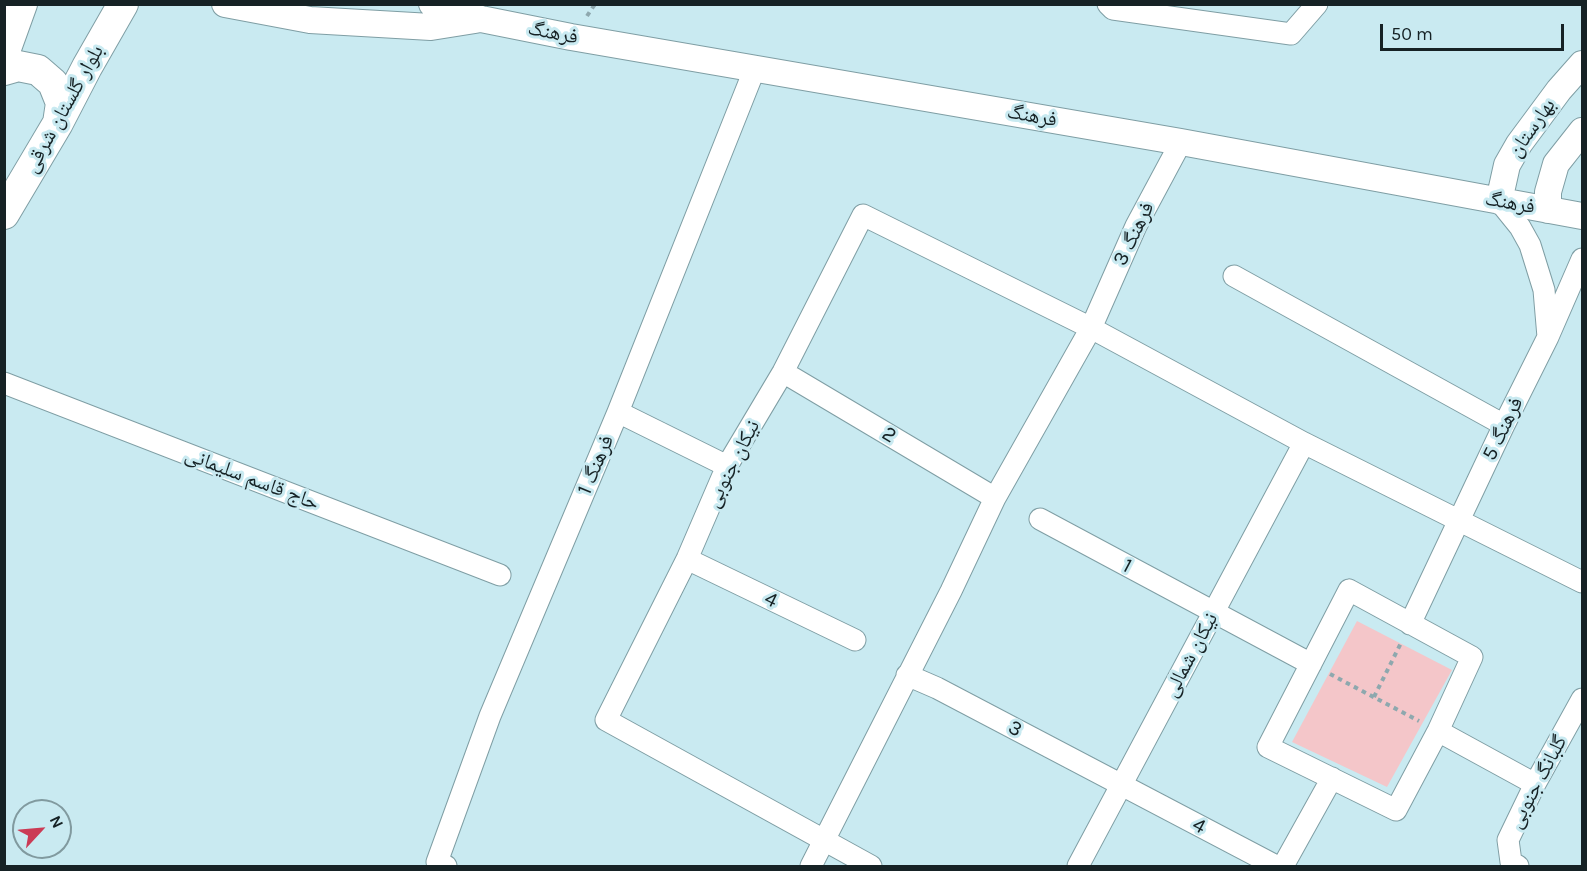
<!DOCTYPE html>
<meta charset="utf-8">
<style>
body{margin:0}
#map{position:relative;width:1587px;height:871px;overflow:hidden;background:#c9eaf1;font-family:Karla,sans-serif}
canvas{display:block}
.frame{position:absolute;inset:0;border:6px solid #162225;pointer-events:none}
.north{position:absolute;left:12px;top:799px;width:60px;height:60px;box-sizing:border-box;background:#c9eaf1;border:2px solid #819a9f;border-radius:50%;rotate:64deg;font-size:16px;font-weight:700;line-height:24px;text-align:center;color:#162225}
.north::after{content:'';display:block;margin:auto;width:21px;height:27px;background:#cb3b55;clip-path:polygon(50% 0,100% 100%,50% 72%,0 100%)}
.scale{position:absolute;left:1380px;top:24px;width:184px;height:27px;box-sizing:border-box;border:3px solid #162225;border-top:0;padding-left:8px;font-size:18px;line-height:21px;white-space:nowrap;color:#162225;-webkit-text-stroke:4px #c9eaf1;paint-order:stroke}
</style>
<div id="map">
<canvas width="1587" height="871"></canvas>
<div class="frame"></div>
<div class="north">N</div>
<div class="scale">50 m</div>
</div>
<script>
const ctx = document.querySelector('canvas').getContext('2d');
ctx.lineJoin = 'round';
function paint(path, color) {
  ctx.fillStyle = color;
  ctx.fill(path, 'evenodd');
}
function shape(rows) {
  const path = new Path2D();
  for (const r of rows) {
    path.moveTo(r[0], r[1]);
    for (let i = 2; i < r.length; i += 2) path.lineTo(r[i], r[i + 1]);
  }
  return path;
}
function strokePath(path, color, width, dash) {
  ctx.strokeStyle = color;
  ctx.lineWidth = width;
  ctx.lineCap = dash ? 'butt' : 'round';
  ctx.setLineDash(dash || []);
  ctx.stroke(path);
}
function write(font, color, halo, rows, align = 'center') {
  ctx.font = font + ' Karla,"Noto Naskh Arabic",sans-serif';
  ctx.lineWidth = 6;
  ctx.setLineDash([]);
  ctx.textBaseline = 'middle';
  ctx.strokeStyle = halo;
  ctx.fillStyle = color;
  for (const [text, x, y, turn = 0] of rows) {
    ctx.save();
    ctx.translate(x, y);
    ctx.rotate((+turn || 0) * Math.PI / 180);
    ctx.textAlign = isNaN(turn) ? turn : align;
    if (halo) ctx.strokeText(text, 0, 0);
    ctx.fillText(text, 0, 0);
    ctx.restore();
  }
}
const green = shape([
 [1357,621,1452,670,1387,787,1292,742]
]);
const path = shape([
 [587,16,595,4],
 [1330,674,1419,721],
 [1374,697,1401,643]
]);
const minor = shape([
 [1108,4,1113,9,1291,34,1317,4],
 [1499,201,1520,227,1530,245,1544,290,1548,337,1582,259],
 [1234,276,1504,425],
 [783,372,995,498],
 [4,383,500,575],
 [618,412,727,466],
 [1040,519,1311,664],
 [687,559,855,640],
 [1349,590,1472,657,1438,731,1396,810,1268,747,1349,590],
 [1410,624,1504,425,1548,337],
 [907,675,937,688,1276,866],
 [1438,731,1535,784],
 [446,866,437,862,490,716,618,412,755,68],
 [811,866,951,591,995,498,1091,328,1136,226,1181,142],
 [871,866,606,720,687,559,727,466,783,372,863,215,1091,328,1304,443,1582,582],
 [1078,866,1304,443],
 [1283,866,1332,778],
 [1518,866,1511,862,1508,840,1535,784,1582,699]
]);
const tertiary = shape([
 [225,4,310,20,431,27,475,20],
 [432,4,481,19,571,37,1181,142,1582,216],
 [1499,201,1507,165,1519,144,1559,90,1582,64],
 [1548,210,1548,192,1556,164,1582,131]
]);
const secondary = shape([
 [4,54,22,4],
 [4,70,18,66,38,70,53,83,61,103,58,123],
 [4,214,58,123,87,67,123,4]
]);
const streetNames = [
 ["فرهنگ",553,33,11],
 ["بلوار گلستان شرقی",64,109,-61],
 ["فرهنگ",1032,116,10],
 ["بهارستان",1532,128,-55],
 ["فرهنگ",1510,203,10],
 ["فرهنگ 3",1134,234,-64],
 ["فرهنگ 5",1503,429,-64],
 ["2",889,435,31],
 ["نیکان جنوبی",733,464,-63],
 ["فرهنگ 1",596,465,-67],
 ["حاج قاسم سلیمانی",252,479,21],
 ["1",1127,566,28],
 ["4",771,600,26],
 ["نیکان شمالی",1191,655,-62],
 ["3",1015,729,28],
 ["گلبانگ جنوبی",1538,782,-62],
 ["4",1199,826,28]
];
paint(green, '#f4c6c9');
strokePath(minor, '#7f9ea4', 23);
strokePath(tertiary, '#7f9ea4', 28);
strokePath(secondary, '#7f9ea4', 32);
strokePath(path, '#8ea8ae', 4, [4.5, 4.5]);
strokePath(minor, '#fff', 21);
strokePath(tertiary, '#fff', 26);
strokePath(secondary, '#fff', 30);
write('21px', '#162225', '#c9eaf1', streetNames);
</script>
